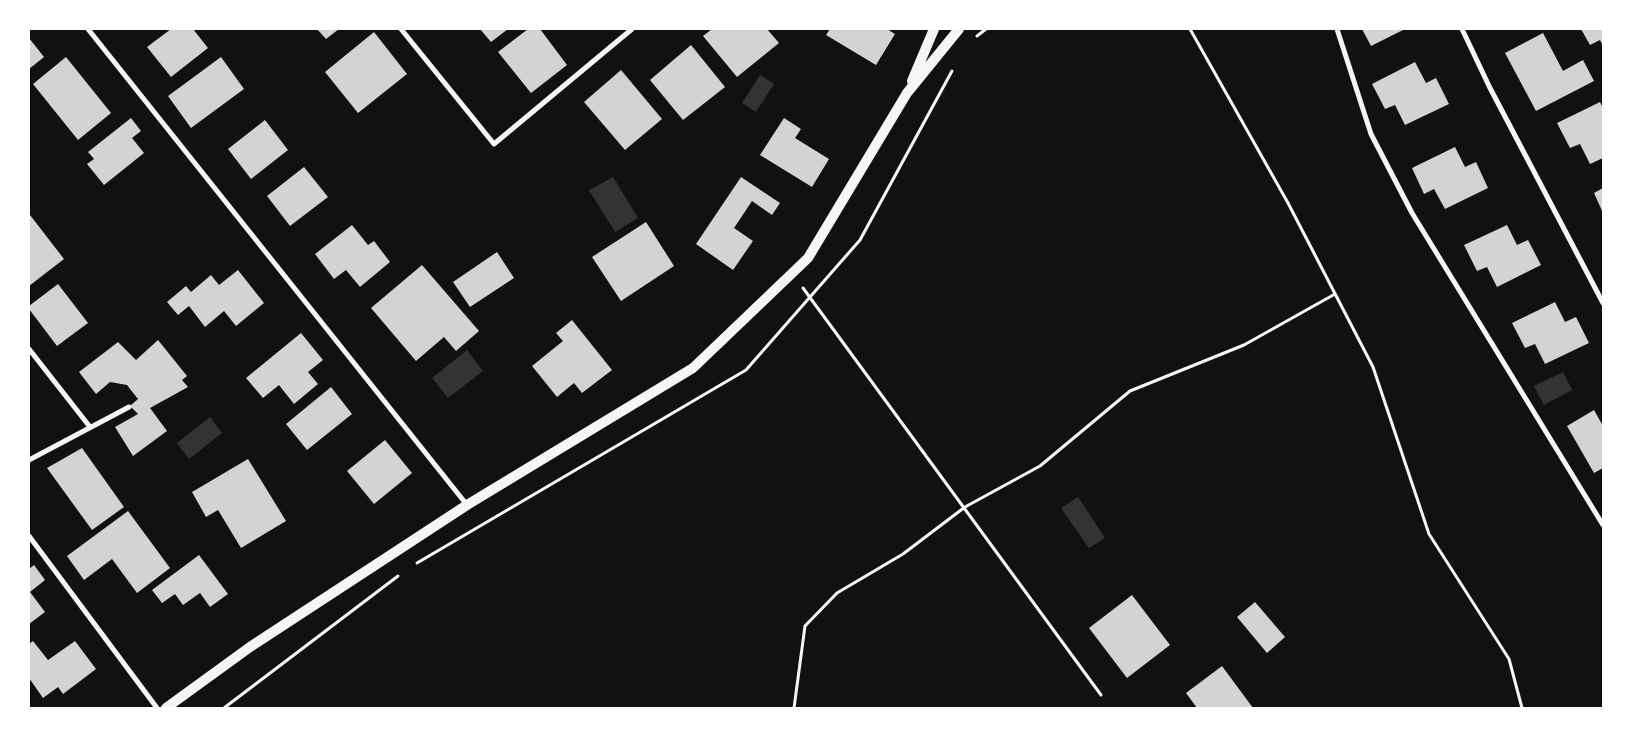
<!DOCTYPE html>
<style>
body{margin:0}
#map{position:relative;width:1632px;height:737px;overflow:hidden;background:#111;font-family:Cabin,sans-serif}
canvas{display:block}
.frame{position:absolute;inset:0;border:30px solid #fff;pointer-events:none}
</style>
<div id="map">
<canvas width="1632" height="737"></canvas>
<div class="frame"></div>
</div>
<script>
const ctx = document.querySelector('canvas').getContext('2d');
ctx.lineJoin = 'round';
function paint(path, color) {
  ctx.fillStyle = color;
  ctx.fill(path, 'evenodd');
}
function shape(rows) {
  const path = new Path2D();
  for (const r of rows) {
    path.moveTo(r[0], r[1]);
    for (let i = 2; i < r.length; i += 2) path.lineTo(r[i], r[i + 1]);
  }
  return path;
}
function strokePath(path, color, width, dash) {
  ctx.strokeStyle = color;
  ctx.lineWidth = width;
  ctx.lineCap = dash ? 'butt' : 'round';
  ctx.setLineDash(dash || []);
  ctx.stroke(path);
}
const water = shape([
 [760,75,774,84,756,112,742,103],
 [613,177,638,218,615,232,589,190],
 [467,350,483,371,448,398,432,378],
 [1563,372,1572,390,1544,405,1534,386],
 [210,417,222,433,189,459,177,443],
 [1078,497,1105,538,1089,548,1061,508]
]);
const building = shape([
 [171,29,193,29,208,48,171,77,147,47],
 [317,29,339,29,326,39],
 [480,29,508,29,491,42],
 [528,29,540,29,567,65,531,93,498,52],
 [712,29,767,29,779,43,737,77,703,36],
 [830,29,887,29,895,34,876,65,826,35],
 [1362,29,1405,29,1371,46],
 [1581,29,1603,29,1603,46,1600,40,1590,45],
 [374,32,407,74,358,113,325,72],
 [1543,33,1563,71,1583,60,1594,81,1536,111,1505,53],
 [29,38,44,57,29,69],
 [691,45,725,87,683,120,650,80],
 [66,57,111,113,78,140,33,84],
 [221,57,244,89,191,128,168,96],
 [1415,62,1426,83,1436,78,1449,104,1405,125,1395,105,1385,109,1372,84],
 [621,70,662,119,625,150,584,102],
 [1600,102,1603,108,1603,158,1590,164,1580,144,1570,148,1557,123],
 [131,118,141,131,132,138,144,153,104,185,87,164,94,159,88,152],
 [784,118,801,129,795,138,829,159,812,187,760,155],
 [265,120,288,150,251,179,228,149],
 [1455,147,1465,167,1476,162,1488,188,1445,209,1434,189,1424,194,1412,168],
 [304,167,328,197,290,226,267,196],
 [741,177,780,203,772,215,752,201,734,228,753,241,733,270,696,244],
 [1603,188,1603,213,1594,193],
 [30,215,64,259,29,286,29,217],
 [646,222,674,266,621,301,592,257],
 [352,225,368,245,374,241,390,262,360,287,346,270,334,279,315,254],
 [1507,225,1517,245,1528,240,1541,265,1497,287,1487,267,1477,271,1464,245],
 [497,252,514,278,470,307,453,282],
 [422,265,479,331,456,351,444,337,416,361,371,308],
 [238,270,264,303,236,326,224,311,205,327,189,306,178,315,167,302,186,286,191,292,211,275,219,285],
 [58,284,88,323,57,346,29,309,29,306],
 [1555,302,1565,322,1576,317,1589,343,1545,364,1535,344,1525,348,1512,323],
 [572,320,612,370,582,393,574,383,557,397,532,366,563,341,556,333],
 [301,333,323,360,308,372,318,384,294,404,279,385,263,398,246,378],
 [158,340,187,376,182,380,188,387,150,408,167,431,133,456,115,427,138,414,130,406,138,399,127,385,110,382,96,394,79,372,118,342,136,360],
 [331,387,352,414,307,450,286,424],
 [1594,410,1603,426,1603,468,1594,473,1567,426],
 [385,440,412,473,374,504,347,471],
 [82,448,124,507,92,530,47,468],
 [248,459,286,521,241,548,218,510,206,517,192,492],
 [128,511,170,568,137,593,112,559,84,580,67,556],
 [199,555,228,594,210,607,200,593,183,605,175,594,162,603,152,590],
 [34,565,45,580,30,592,45,612,29,624,29,569],
 [1132,595,1170,645,1127,678,1089,628],
 [1255,602,1285,637,1267,653,1237,617],
 [33,641,48,660,75,641,96,669,63,694,58,687,43,698,29,678,29,644],
 [1222,666,1253,708,1197,708,1186,693]
]);
const path = shape([
 [1190,29,1288,203,1373,367,1429,534,1509,659,1522,708],
 [977,36,986,29],
 [803,288,1101,695],
 [417,563,746,370,860,240,952,71],
 [224,708,398,576],
 [794,708,805,626,837,593,903,554,965,507,1040,466,1130,391,1244,345,1335,294]
]);
const minor = shape([
 [88,29,467,505],
 [401,29,494,144,632,29],
 [1337,29,1371,134,1412,213,1603,525],
 [1462,29,1490,88,1603,303],
 [29,349,90,427],
 [29,460,129,407],
 [29,536,157,708]
]);
const secondary = shape([
 [912,81,934,29],
 [166,708,250,647,467,505,693,368,808,258,907,93,959,29]
]);
paint(water, '#333');
paint(building, '#d3d3d3');
strokePath(path, '#f5f5f5', 3);
strokePath(minor, '#f5f5f5', 5);
strokePath(secondary, '#f5f5f5', 10);
</script>
